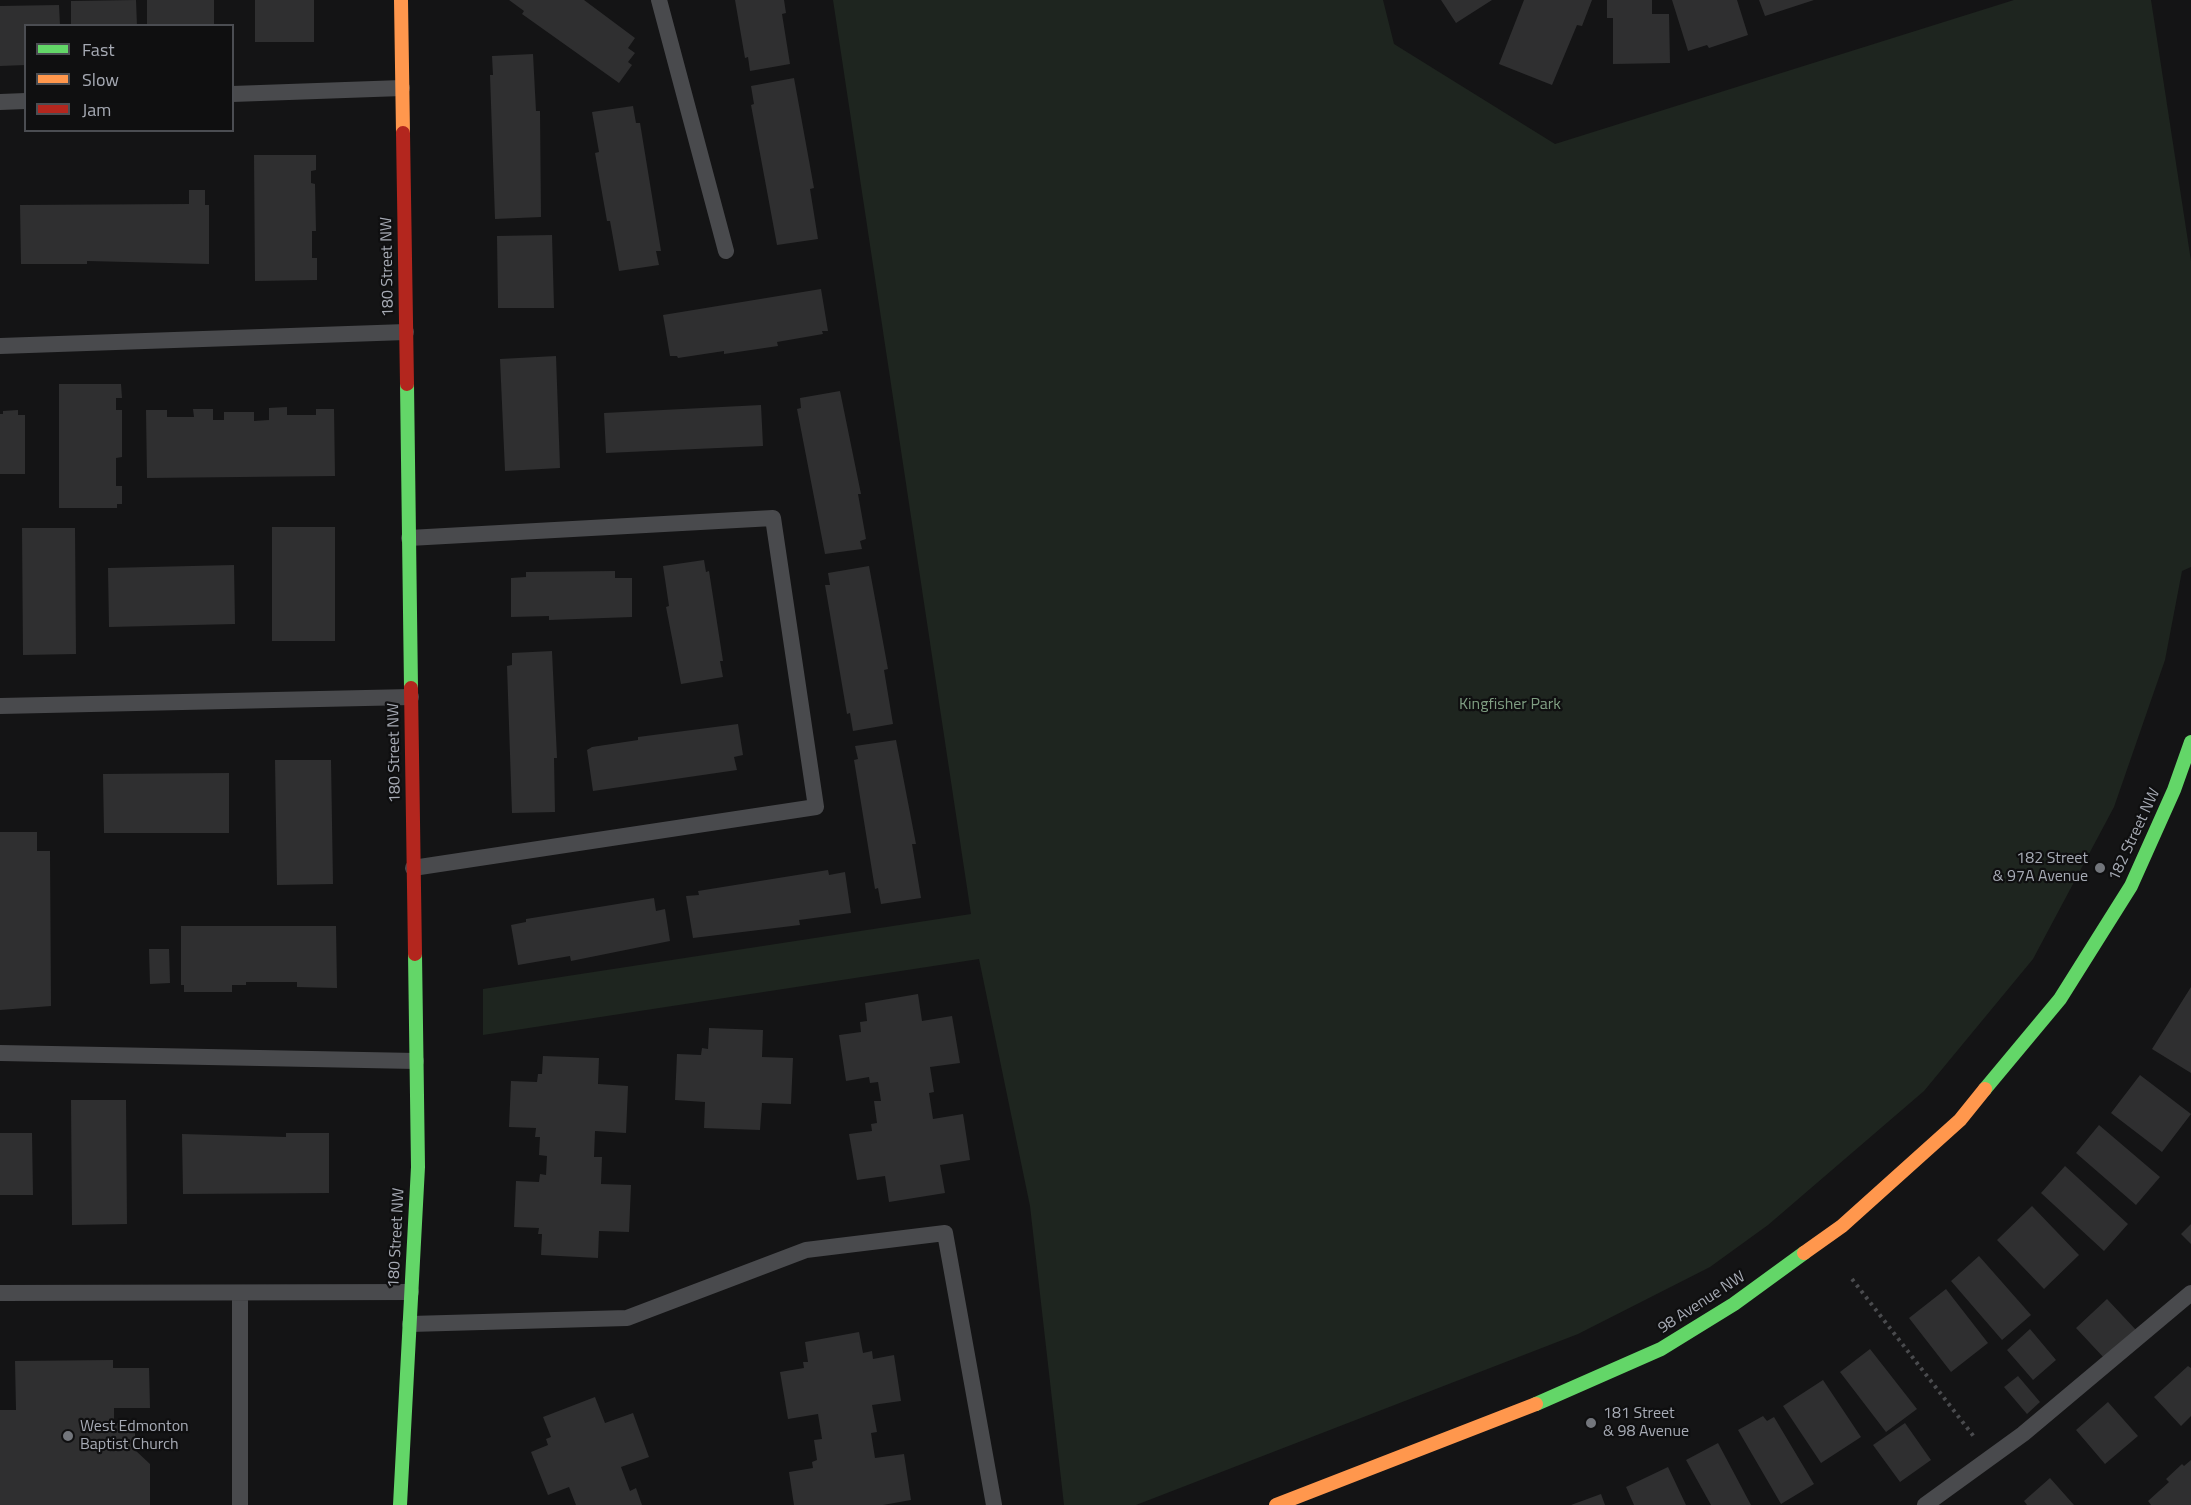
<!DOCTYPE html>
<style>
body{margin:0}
#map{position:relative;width:2191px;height:1505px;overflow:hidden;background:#141415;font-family:"Titillium Web",sans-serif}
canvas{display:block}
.legend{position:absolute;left:24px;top:24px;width:210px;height:108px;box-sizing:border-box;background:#0f0f10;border:2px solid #4b4d52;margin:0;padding:8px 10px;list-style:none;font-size:18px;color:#a6aab4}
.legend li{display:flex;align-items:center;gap:12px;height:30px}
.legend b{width:30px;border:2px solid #4b4d52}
</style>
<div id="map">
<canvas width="2191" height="1505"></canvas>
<ul class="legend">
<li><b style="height:8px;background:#63d668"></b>Fast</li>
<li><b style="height:8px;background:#ff974d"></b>Slow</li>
<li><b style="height:8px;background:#b3261e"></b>Jam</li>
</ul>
</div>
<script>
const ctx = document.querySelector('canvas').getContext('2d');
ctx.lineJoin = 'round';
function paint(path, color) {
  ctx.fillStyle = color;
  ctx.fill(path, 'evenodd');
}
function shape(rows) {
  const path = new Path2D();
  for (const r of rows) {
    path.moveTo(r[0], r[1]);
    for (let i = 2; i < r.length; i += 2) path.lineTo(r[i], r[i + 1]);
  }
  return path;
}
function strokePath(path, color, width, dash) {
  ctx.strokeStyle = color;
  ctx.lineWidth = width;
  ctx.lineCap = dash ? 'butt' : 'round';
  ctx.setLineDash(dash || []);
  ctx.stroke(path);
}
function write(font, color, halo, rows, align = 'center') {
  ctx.font = font + ' "Titillium Web",sans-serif';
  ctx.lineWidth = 4.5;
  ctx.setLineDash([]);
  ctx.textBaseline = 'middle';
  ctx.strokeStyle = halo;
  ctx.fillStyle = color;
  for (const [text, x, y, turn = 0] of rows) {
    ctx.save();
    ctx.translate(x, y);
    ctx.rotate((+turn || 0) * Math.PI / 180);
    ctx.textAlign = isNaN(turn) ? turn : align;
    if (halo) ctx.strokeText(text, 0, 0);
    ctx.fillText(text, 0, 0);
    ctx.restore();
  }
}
const green = shape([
 [833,0,1383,0,1394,44,1555,144,2014,0,2151,0,2191,261,2191,567,2182,571,2165,660,2114,807,2033,959,1924,1091,1768,1225,1710,1267,1578,1334,1136,1505,1064,1505,1030,1206,979,959,483,1035,483,989,971,914]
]);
const building = shape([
 [136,0,137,26,71,26,71,1],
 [147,0,214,0,214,26,147,26],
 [255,0,314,0,314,42,255,42],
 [509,0,584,0,635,38,628,48,635,53,628,62,632,65,619,83,522,14,524,11],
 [735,0,784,0,786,13,782,14,790,64,750,71,748,57,745,58],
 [1441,0,1492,0,1456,23],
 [1524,0,1592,0,1582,26,1577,25,1552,85,1499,64],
 [1607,0,1652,0,1652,14,1669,14,1670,63,1613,64,1613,18,1607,18],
 [1672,0,1737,0,1748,35,1709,48,1707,45,1688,51],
 [1759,0,1814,0,1765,16],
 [59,5,60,26,26,26,26,65,0,66,0,6],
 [533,54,536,111,540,111,541,217,495,219,490,75,493,75,492,56],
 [794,78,814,188,810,189,818,239,777,245,751,105,754,104,751,86],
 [633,106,636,123,640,123,661,251,656,251,659,265,619,271,610,221,607,221,595,153,599,152,592,112],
 [254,155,316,155,316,170,311,171,311,183,315,184,316,231,312,231,312,258,317,258,317,280,255,281],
 [189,190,205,190,205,205,209,205,209,264,87,261,87,264,21,264,20,205,189,204],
 [552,235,554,308,498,308,497,236],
 [821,289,828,331,822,331,823,334,777,342,778,346,724,354,724,351,678,358,677,356,670,356,663,315],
 [556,356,560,468,505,471,500,359],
 [59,384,121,384,122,398,116,398,116,410,122,410,122,457,116,458,116,486,122,486,122,504,117,504,117,508,59,508],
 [840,391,861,494,858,494,866,539,860,541,862,549,825,554,797,409,801,408,800,398],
 [761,405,763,446,606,453,604,413],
 [287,407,287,415,316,415,316,409,334,409,335,476,147,478,146,410,167,410,167,417,194,417,193,409,213,409,213,420,224,420,224,412,254,412,254,421,269,420,269,408],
 [18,410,18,415,25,415,25,474,0,474,0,414,3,414,3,411],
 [272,527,335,527,335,641,272,641],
 [22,528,75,528,76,654,23,655],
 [704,560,706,572,709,571,723,661,720,661,723,677,681,684,666,607,669,606,663,566],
 [234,565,235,624,109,627,108,568],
 [869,566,888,669,884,670,893,724,853,731,850,713,847,714,825,585,830,585,828,573],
 [615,571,615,578,632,578,632,617,549,620,549,616,511,617,511,578,526,577,526,572],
 [552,651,557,758,554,758,555,812,512,813,507,666,512,665,512,653],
 [738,724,743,755,734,757,737,770,593,791,587,750,592,747,638,740,638,737],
 [896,740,916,844,912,844,921,898,881,904,878,888,875,889,854,760,858,759,855,746],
 [275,760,331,760,333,884,277,885],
 [229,773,229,833,104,833,103,774],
 [0,832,37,832,37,851,50,851,51,1006,0,1010],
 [828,870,829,875,845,872,851,913,799,920,800,925,693,938,686,896,699,895,698,891],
 [654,898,656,911,665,909,670,941,571,961,570,956,518,965,511,925,526,922,526,919],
 [181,926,336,926,337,988,297,987,297,982,246,982,246,985,232,985,232,992,184,992,184,985,181,985],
 [149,949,169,949,170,983,150,984],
 [2191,987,2191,1073,2152,1049],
 [918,994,922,1021,952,1016,960,1063,930,1067,934,1092,929,1093,933,1119,963,1114,970,1160,940,1165,945,1193,889,1202,885,1176,857,1180,849,1134,872,1131,871,1124,877,1123,874,1101,881,1101,878,1082,870,1083,869,1077,846,1081,839,1035,861,1032,860,1022,867,1021,865,1003],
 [709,1028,763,1030,762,1057,793,1058,791,1104,762,1103,760,1130,704,1128,705,1102,675,1100,677,1054,701,1055,702,1048,708,1049],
 [543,1056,599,1058,598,1084,628,1086,626,1133,595,1131,594,1157,602,1157,601,1184,631,1185,629,1232,599,1231,598,1258,541,1255,542,1234,538,1234,539,1228,514,1227,516,1181,539,1182,540,1174,546,1175,547,1156,539,1155,540,1137,535,1137,536,1128,509,1127,511,1081,537,1082,538,1074,542,1074],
 [2140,1075,2191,1114,2162,1152,2111,1113],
 [71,1100,126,1100,127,1224,72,1225],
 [2099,1125,2160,1177,2136,1205,2076,1153],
 [0,1133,32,1133,33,1195,0,1195],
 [286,1133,329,1133,329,1193,183,1194,182,1134,286,1137],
 [2065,1166,2128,1224,2104,1251,2041,1193],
 [2032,1206,2079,1255,2044,1289,1997,1240],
 [2191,1224,2191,1244,2181,1234],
 [1979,1256,2031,1315,2002,1340,1951,1281],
 [1946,1289,1988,1343,1951,1372,1909,1318],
 [2107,1299,2136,1330,2105,1359,2076,1328],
 [2030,1329,2056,1360,2033,1380,2007,1350],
 [859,1332,863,1353,872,1351,873,1359,894,1355,901,1401,872,1405,877,1432,871,1433,875,1458,904,1454,911,1500,883,1505,794,1505,789,1472,813,1468,812,1462,817,1460,814,1440,822,1439,818,1414,788,1419,780,1372,804,1368,803,1362,808,1362,805,1342],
 [1870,1349,1917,1409,1886,1432,1840,1372],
 [113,1360,113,1368,149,1368,150,1408,114,1408,114,1423,135,1423,135,1450,150,1464,150,1505,0,1505,0,1410,16,1410,15,1361],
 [2188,1366,2191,1368,2191,1416,2181,1426,2154,1397],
 [2018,1376,2040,1402,2027,1414,2004,1387],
 [1823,1380,1861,1437,1821,1463,1783,1406],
 [595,1397,605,1423,633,1413,649,1457,621,1467,630,1491,636,1488,642,1505,576,1505,569,1487,548,1495,531,1452,548,1445,546,1439,551,1437,543,1417],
 [2108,1402,2138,1436,2105,1464,2076,1430],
 [1763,1416,1767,1421,1774,1417,1814,1484,1781,1504,1738,1430],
 [1905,1423,1931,1460,1900,1482,1873,1445],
 [1718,1443,1751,1505,1711,1505,1686,1460],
 [2191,1460,2191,1505,2151,1505,2148,1501,2169,1482,2166,1479,2182,1464,2184,1466],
 [1668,1467,1686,1505,1634,1505,1626,1487],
 [2050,1478,2074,1505,2027,1505,2024,1501],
 [1601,1494,1605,1505,1571,1505]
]);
const path = shape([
 [1852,1279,1975,1438]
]);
const lane = shape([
 [659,0,726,251],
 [232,94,402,88],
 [0,102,26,101],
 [0,346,406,332],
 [409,538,773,518,816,807,413,868],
 [0,706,411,697],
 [0,1053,416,1061],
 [0,1293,411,1292],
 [240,1294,240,1505],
 [410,1324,627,1318,806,1250,945,1233,994,1505],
 [1925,1505,2023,1434,2191,1293]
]);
const fast = shape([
 [407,384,411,688],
 [1985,1089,2060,999,2131,886,2174,790,2191,742],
 [1536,1404,1661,1349,1734,1304,1804,1253],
 [400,1505,418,1167,415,954]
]);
const slow = shape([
 [401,0,403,133],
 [1804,1253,1842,1226,1960,1120,1985,1089],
 [1276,1505,1536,1404]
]);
const jam = shape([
 [403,133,407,384],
 [411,688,415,954]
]);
const markers = [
 [2100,868,6,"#73767c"],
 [1591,1423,6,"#73767c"],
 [68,1436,6,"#73767c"]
];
const streetNames = [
 ["180 Street NW",388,267,-91],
 ["180 Street NW",395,753,-91],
 ["182 Street NW",2135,835,-65],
 ["180 Street NW",397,1238,-87],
 ["98 Avenue NW",1702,1303,-33]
];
const parkNames = [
 ["Kingfisher Park",1510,705]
];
const poiNames = [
 ["182 Street",2088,859,"right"],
 ["& 97A Avenue",2088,877,"right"],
 ["181 Street",1603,1414],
 ["& 98 Avenue",1603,1432],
 ["West Edmonton",80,1427],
 ["Baptist Church",80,1445]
];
paint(green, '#1e251f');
paint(building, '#2f2f30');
strokePath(path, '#4a4b4e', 4, [3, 4.5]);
strokePath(lane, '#494a4d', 16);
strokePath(fast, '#63d668', 14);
strokePath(slow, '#ff974d', 14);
strokePath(jam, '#b3261e', 14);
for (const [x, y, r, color] of markers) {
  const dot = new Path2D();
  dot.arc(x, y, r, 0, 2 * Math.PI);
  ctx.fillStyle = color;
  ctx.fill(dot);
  strokePath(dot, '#0f0f10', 2);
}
write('16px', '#a6aab4', '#0f0f10', streetNames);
write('16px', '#7f9e82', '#0f0f10', parkNames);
write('16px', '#a6aab4', '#0f0f10', poiNames, 'left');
</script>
